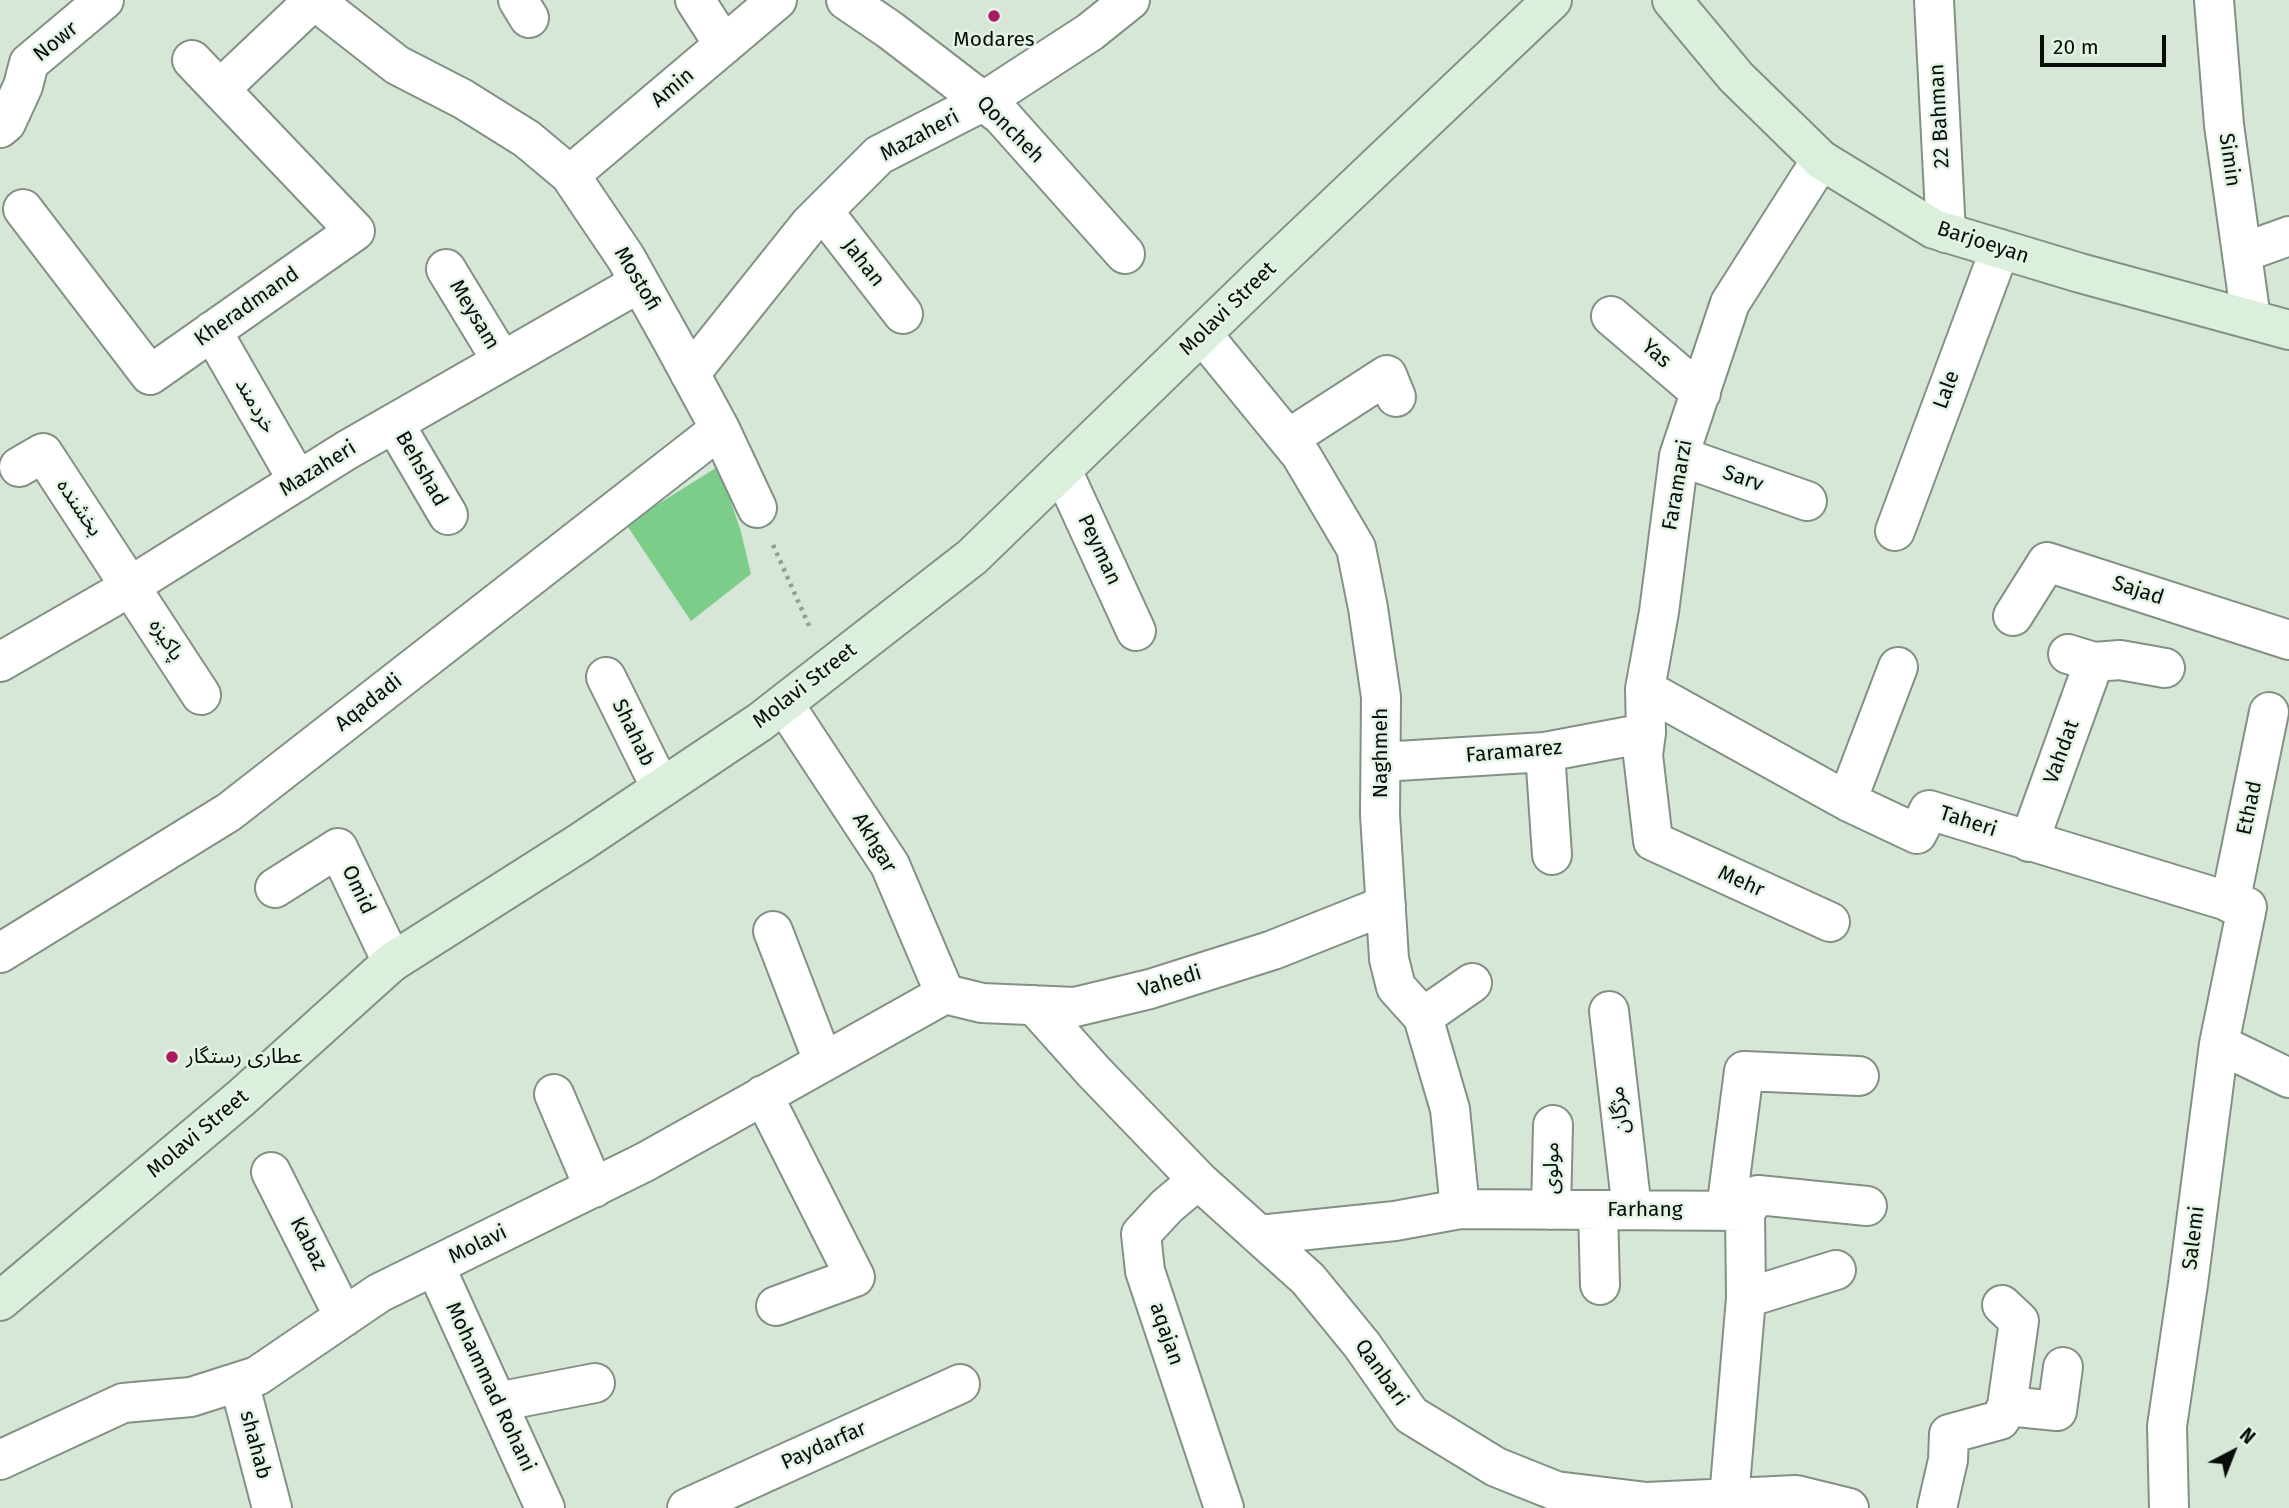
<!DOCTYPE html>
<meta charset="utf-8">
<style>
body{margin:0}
#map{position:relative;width:2289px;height:1508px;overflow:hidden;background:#d6e6d7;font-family:"Fira Sans",sans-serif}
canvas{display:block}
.north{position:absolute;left:2198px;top:1417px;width:70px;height:70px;-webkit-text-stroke:5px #e3f3e4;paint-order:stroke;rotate:42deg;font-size:19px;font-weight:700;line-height:28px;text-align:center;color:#080d09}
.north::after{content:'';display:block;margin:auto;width:24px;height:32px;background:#080d09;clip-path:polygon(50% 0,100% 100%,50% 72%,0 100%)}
.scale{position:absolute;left:2040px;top:35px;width:126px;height:32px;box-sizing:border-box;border:4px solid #080d09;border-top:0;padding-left:9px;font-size:21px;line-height:24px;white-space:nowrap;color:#080d09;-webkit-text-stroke:5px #e3f3e4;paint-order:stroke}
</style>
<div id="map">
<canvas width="2289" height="1508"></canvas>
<div class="north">N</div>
<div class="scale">20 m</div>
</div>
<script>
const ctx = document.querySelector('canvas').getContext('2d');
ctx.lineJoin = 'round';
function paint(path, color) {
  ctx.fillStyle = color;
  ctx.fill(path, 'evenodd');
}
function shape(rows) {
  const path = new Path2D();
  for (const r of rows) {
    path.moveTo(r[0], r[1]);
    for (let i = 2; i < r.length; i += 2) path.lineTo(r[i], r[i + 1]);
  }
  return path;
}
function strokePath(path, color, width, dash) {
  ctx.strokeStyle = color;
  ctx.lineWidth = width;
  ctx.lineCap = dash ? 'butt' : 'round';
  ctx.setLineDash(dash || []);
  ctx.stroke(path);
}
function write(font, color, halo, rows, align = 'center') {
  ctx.font = font + ' "Fira Sans","Noto Sans Arabic",sans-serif';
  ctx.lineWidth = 5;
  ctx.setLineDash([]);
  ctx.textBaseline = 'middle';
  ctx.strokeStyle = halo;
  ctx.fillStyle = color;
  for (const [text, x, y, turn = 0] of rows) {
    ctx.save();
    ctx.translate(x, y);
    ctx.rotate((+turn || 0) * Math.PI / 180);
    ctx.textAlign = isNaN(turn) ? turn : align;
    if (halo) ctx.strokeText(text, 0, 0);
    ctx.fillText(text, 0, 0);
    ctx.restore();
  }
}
const building = shape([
 [719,466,741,532,751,574,691,621,626,524]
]);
const path = shape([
 [773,545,811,630]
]);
const street = shape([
 [314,0,397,65,463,99,527,139,570,175,626,258,674,344,720,429,757,508],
 [518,0,529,18],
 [695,0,724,45],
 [846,0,890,30,1002,116,1125,254],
 [1934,0,1946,233],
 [2214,0,2224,125,2251,319],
 [220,89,314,0],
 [0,128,6,123,23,86,29,63,104,0],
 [1821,160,1730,303,1679,456,1659,612,1645,689,1646,733,1643,755,1653,841,1830,922],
 [570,175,777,0],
 [23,209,150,375,355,231,192,60],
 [823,211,903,314],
 [2242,253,2289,236],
 [446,269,502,361],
 [1611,316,1701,393],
 [212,331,298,481],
 [1202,334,1301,455,1356,548,1368,608,1381,697,1380,815,1389,959,1396,987,1423,1017,1450,1109,1460,1209],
 [690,374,809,225,879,155,984,101,1090,32,1130,0],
 [394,423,448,515],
 [1288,439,1387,375,1396,397],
 [1679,456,1807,501],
 [19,467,43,453,201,695],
 [1062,470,1136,631],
 [1895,531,2000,249],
 [2013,616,2047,562,2289,640],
 [2068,654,2094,662,2120,660,2165,668],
 [0,662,111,598,347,450,639,283],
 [606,677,661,788],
 [1645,689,1847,801,1917,834,1929,810,2247,907,2219,1044],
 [784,704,890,865,945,994],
 [1545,752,1552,855],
 [1381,762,1545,752,1646,733],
 [1847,801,1898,667],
 [2029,842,2094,662],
 [275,888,338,848,392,962],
 [2230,903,2269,712],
 [773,931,823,1061],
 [0,953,229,812,720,429],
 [945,994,982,1003,1075,1007,1150,989,1273,950,1386,905],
 [1034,1005,1094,1072,1198,1180,1308,1279,1362,1345,1411,1415,1496,1467,1556,1491,1647,1502,1796,1495,1849,1508],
 [1609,1011,1632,1210],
 [1423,1017,1472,983],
 [554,1094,594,1188],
 [763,1095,855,1277,776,1306],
 [271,1172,344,1317],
 [1198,1180,1167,1206,1141,1234,1145,1271,1224,1508],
 [1551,1210,1553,1125],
 [1598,1210,1600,1285],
 [1726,1210,1744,1071,1859,1076],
 [1745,1211,1758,1195,1867,1206],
 [1259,1235,1395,1221,1460,1209,1745,1211,1746,1298,1729,1498],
 [435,1266,545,1508],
 [1746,1298,1836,1270],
 [2002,1305,2019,1321,2007,1406],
 [239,1382,272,1508],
 [497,1402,595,1383],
 [0,1460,123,1403,191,1397,257,1376,379,1293,645,1162,945,994],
 [687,1508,960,1384],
 [1937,1508,1948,1460,1949,1434,2000,1420,2007,1406,2057,1411,2063,1367],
 [2169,1508,2167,1426,2188,1284,2219,1044,2289,1078]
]);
const secondary = shape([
 [1672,0,1736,77,1821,160,1934,229,2080,273,2289,330],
 [0,1301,241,1098,392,962,581,842,760,722,972,557,1270,268,1552,0]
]);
const markers = [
 [994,16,7,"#a71b5e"],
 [172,1057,7,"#a71b5e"]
];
const poiNames = [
 ["Modares",994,40],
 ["عطاری رستگار",186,1057,"left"]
];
const streetNames = [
 ["Nowr",56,42,-39],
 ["Amin",673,88,-40],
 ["22 Bahman",1940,116,-93],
 ["Qoncheh",1010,130,45],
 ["Mazaheri",920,136,-28],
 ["Simin",2229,160,82],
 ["Barjoeyan",1983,243,18],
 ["Jahan",863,263,52],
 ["Mostofi",637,279,59],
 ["Kheradmand",247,307,-35],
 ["Molavi Street",1228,309,-44],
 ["Meysam",474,315,59],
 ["Yas",1656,354,41],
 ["Lale",1947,390,-70],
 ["خردمند",255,406,60],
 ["Mazaheri",318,469,-32],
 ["Behshad",421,469,60],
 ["Sarv",1743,479,19],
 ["Faramarzi",1678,485,-80],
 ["بخشنده",79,508,56],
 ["Peyman",1099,550,65],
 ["Sajad",2138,591,18],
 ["پاکیزه",166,640,57],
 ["Molavi Street",805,686,-38],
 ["Aqadadi",369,703,-38],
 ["Shahab",633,733,64],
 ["Faramarez",1514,752,-5],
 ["Vahdat",2062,752,-70],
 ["Naghmeh",1381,753,-90],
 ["Ethad",2250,808,-78],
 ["Taheri",1968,822,18],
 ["Akhgar",874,843,59],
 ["Mehr",1741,882,24],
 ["Omid",358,890,65],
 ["Vahedi",1170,982,-17],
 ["مژگان",1620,1110,-97],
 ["Molavi Street",198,1134,-40],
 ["مولوی",1552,1168,-89],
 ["Farhang",1645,1210],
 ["Salemi",2194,1238,-83],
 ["Kabaz",308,1244,63],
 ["Molavi",478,1245,-26],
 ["aqajan",1166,1334,71],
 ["Qanbari",1381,1373,55],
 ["Mohammad Rohani",490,1387,65],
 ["shahab",255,1445,75],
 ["Paydarfar",824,1446,-24]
];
paint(building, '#7ccd89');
strokePath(street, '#829184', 42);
strokePath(secondary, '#829184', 42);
strokePath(path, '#919e92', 4.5, [3.5, 5]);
strokePath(street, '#fff', 38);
strokePath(secondary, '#daf0dd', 38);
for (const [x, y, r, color] of markers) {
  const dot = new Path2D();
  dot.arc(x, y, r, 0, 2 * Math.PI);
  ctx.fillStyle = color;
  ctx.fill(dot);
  strokePath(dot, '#e3f3e4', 2.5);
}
write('21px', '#080d09', '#e3f3e4', poiNames);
write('21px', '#080d09', '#e3f3e4', streetNames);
</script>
